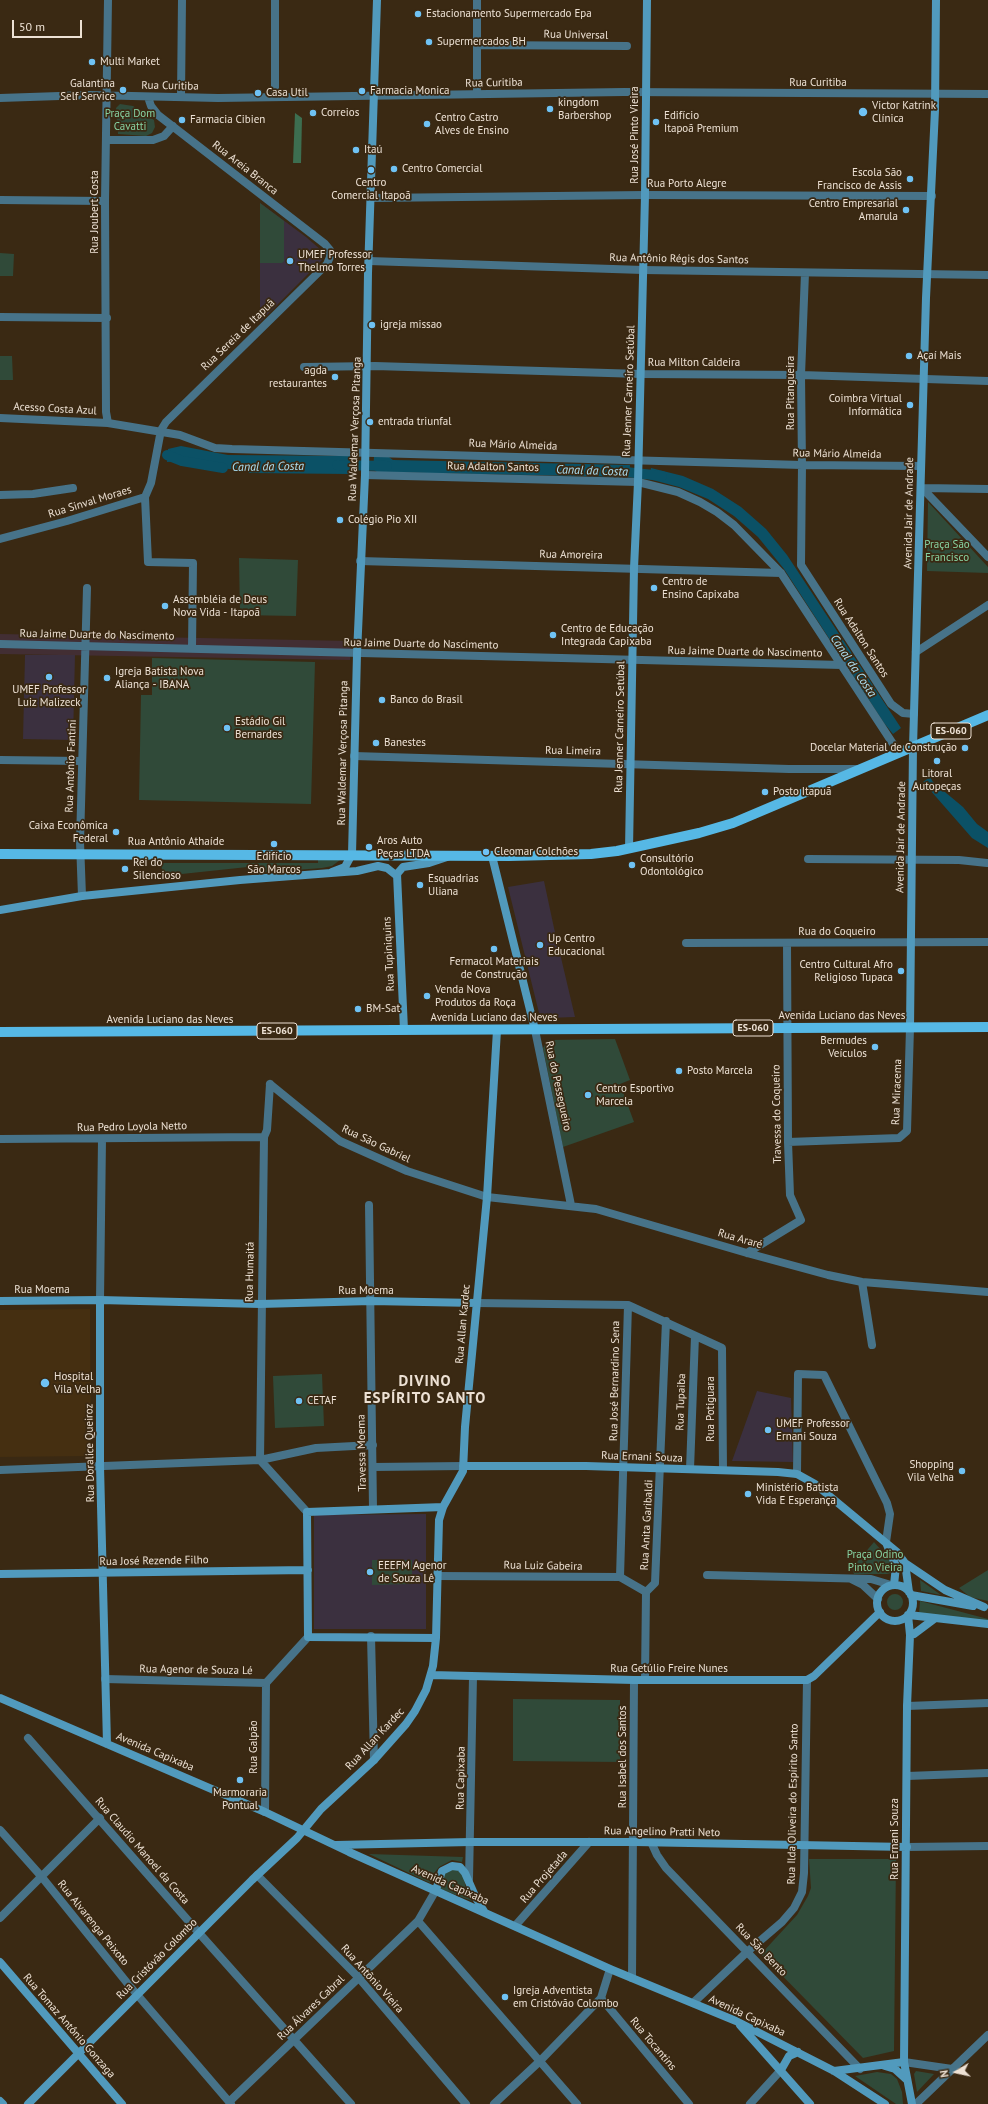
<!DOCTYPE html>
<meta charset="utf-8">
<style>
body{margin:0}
#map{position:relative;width:988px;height:2104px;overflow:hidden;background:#3a2913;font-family:"PT Sans",sans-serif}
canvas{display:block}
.north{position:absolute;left:936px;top:2052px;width:40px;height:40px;-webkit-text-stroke:3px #3a2913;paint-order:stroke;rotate:261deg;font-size:11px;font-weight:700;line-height:16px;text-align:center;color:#ede1d4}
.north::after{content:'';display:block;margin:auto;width:14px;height:18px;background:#ede1d4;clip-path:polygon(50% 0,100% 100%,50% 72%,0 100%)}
.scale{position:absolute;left:12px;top:20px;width:70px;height:18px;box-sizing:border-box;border:2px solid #ede1d4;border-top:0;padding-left:5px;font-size:12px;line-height:14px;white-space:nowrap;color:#ede1d4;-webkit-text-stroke:3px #3a2913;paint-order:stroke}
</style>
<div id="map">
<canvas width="988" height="2104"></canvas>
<div class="north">N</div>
<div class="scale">50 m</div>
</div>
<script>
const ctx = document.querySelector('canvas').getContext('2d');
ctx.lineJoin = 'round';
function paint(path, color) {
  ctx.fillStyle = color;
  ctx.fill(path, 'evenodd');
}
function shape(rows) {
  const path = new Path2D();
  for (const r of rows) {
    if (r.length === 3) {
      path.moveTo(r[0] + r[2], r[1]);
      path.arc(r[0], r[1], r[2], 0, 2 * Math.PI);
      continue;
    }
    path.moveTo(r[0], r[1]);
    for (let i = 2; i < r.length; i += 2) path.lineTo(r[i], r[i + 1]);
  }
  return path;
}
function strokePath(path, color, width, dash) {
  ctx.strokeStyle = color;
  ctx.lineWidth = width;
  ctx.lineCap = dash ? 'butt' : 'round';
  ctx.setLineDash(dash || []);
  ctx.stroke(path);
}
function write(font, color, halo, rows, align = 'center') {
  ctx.font = font + ' "PT Sans",sans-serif';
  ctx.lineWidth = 3.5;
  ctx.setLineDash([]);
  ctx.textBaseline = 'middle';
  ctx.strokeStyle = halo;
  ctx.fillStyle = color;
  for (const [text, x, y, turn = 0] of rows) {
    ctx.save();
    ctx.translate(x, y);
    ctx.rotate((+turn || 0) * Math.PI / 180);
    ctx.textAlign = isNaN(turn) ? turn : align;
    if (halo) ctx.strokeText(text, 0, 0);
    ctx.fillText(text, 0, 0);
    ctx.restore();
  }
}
const commercial = shape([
 [0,634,351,641,350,660,0,654]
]);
const built = shape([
 [90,1309,91,1456,0,1457,0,1310]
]);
const education = shape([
 [260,203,306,237,321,250,324,255,322,260,260,322],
 [25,655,75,655,73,740,23,739],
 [544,881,554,928,575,1017,547,1018,539,1013,508,887],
 [757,1391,791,1398,793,1462,732,1461],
 [426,1514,426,1629,314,1629,314,1515]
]);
const green = shape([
 [120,104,133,106,154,120,155,127,152,133,146,136,118,134,116,108],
 [260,203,284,221,284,261,282,263,260,263],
 [0,253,14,254,13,276,0,276],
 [0,356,12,356,13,380,0,380],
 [928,502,988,567,988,573,927,571],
 [239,558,298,560,296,616,240,615],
 [152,658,315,662,311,804,139,800,141,695,152,695],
 [318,860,340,860,332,866,322,868,255,873,257,866,163,876,161,863,318,863],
 [615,1039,630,1080,620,1084,634,1122,563,1147,543,1048,548,1040],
 [322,1374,324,1426,275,1428,273,1376],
 [874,1542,890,1560,892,1567,891,1573,887,1574,854,1574,852,1568],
 [372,1560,412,1560,412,1584,372,1585],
 [988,1570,988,1601,970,1597,959,1588],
 [920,1580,923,1582,941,1595,921,1591],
 [895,1602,8],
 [920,1601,988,1619,988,1621,919,1614],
 [513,1699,620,1700,620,1762,513,1761],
 [369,1854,463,1857,462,1862,452,1860,439,1867,435,1872,430,1883],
 [809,1859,896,1859,894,2051,863,2058,761,1954,797,1915,808,1896,811,1888],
 [457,1869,464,1878,466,1890,472,1901,441,1889,443,1876,448,1871],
 [916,2071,934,2074,917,2092,914,2074],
 [877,2072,891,2074,897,2079,902,2092,903,2104,896,2104,855,2076]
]);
const forest = shape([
 [295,113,302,118,301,163,293,163]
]);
const water = shape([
 [181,446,228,455,350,456,350,474,249,473,247,470,213,468,209,464,196,460,167,462,168,449],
 [379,456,389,457,393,460,630,465,629,477,377,472,373,469,374,457],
 [651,468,683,476,713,489,741,507,766,529,787,555,901,728,893,734,884,723,784,569,758,537,734,516,708,499,679,487,649,479],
 [930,777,933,782,963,807,977,824,988,832,988,848,972,838,923,782]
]);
const canal = shape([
 [167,455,182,461,223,468],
 [337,465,387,466],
 [617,471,662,476]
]);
const street = shape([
 [108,0,105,201,106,412,108,423],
 [477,0,477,94],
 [477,45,627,46],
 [181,97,182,0],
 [275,97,275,0],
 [0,98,89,95,218,98,624,92,988,94],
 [107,140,153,140,164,136,173,126],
 [371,198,645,195,932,196],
 [0,200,105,201],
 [369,261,643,270,988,275],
 [805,273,801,375,802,465,801,565,891,704,903,713,914,714],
 [0,317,107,318],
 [304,367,375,366,641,374,801,375,988,381],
 [0,418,108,423,180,435,215,448,232,449,802,465,921,466],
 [365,475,638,482,678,492,700,502,717,512,734,525,781,573,899,753],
 [922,488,988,557],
 [922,488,988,489],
 [0,495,33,494,73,488],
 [145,497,148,562,193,563,192,648],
 [0,539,67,521,145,497,151,483,161,430,166,422,327,264,330,257,330,250,325,244,158,115,151,106,148,97],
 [360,561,781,573],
 [0,644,842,665],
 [916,652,988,605],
 [354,756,789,769,857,769],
 [0,760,81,761],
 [808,859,959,860,987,863],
 [82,896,80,842,87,588],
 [686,943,988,942],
 [535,1030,571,1205],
 [270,1084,340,1141,407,1171,487,1197,596,1209,747,1253,828,1275,862,1282,988,1292],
 [0,1139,264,1137],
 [788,1142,899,1138,907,1131,910,1028],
 [369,1205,373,1509],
 [747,1253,801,1220,790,1195,788,1142,787,943],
 [862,1282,872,1345],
 [100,1300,102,1139],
 [476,1303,628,1305,722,1348,723,1470],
 [260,1460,264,1137,267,1130,270,1084],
 [260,1460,307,1512],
 [373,1467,463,1466],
 [690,1469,695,1336],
 [0,1470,260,1460,316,1448,373,1445],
 [797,1474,798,1374,824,1375,887,1503,890,1514,886,1542],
 [707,1575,871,1579,891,1585],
 [436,1576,620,1577,646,1592],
 [620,1577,628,1305],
 [851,1579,863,1585,878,1599],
 [371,1636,374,1760],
 [105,1679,266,1683,308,1637],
 [645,1679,646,1592,655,1583,666,1321],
 [907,1706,988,1703],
 [28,1738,199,1933,351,2104],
 [907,1776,988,1773],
 [265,1812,266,1683],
 [0,1830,41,1876,128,1984,231,2104],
 [652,1844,657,1855,666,1868,860,2069],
 [907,1847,988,1846],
 [257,1875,358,1977,466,2104],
 [469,1879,473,1677],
 [0,1918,100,1818],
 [418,1921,577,2104],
 [515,1926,589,1842],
 [632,1978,634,1680],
 [601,1998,689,2104],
 [693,2003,747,1952,782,1922,794,1908,802,1892,804,1873,807,1680],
 [904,2062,952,2069],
 [229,2102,418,1921,436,1890],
 [494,2104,540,2061,601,1998,610,1969],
 [750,2104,781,2070],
 [916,2104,988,2035]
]);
const secondary = shape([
 [629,849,634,568,638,482,645,195,647,0],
 [492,856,535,1030],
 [332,872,345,867,352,854,357,654,365,475,368,273,377,0],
 [0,910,82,896,240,880,357,871,378,866,387,868,397,876],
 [910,1028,913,747,926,298,935,110,936,0],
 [404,1030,397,874,403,867,429,863,447,857],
 [100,1300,100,1466,107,1744],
 [0,1301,100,1300,260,1304,371,1301,476,1303],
 [463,1466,586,1466,778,1472,797,1474,815,1484,897,1552,905,1563,909,1592],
 [887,1545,896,1566,894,1585],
 [905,1563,945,1590,984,1607],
 [0,1574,308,1570],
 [895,1603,18],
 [911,1595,973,1606],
 [908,1615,910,1635,907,1706,904,2062,912,2104],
 [909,1615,988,1624],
 [910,1635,914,1634,934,1619],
 [436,1638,308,1637,307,1512,443,1507],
 [431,1675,634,1680,807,1680,814,1676,880,1612],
 [0,1698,265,1812,349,1852,610,1969,736,2021,834,2071,885,2104],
 [336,1845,470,1842,635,1842,907,1847],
 [436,1890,442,1871,452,1866,460,1867,465,1873,476,1898,485,1913],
 [0,1962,122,2104],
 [740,2025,810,2104],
 [885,2066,895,2069,906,2079],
 [781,2070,789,2056,798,2052],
 [834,2071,904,2062],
 [0,2101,3,2104],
 [28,2104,252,1880,297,1838,321,1809,374,1760,406,1724,415,1711,426,1690,433,1666,436,1638,439,1520,443,1507,463,1471,465,1427,487,1197,497,1030]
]);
const primary = shape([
 [0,854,509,856,591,854,617,851,699,833,733,823,988,715],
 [0,1032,988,1027]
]);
const markers = [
 [418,14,4,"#6fc2f4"],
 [429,42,4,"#6fc2f4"],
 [92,62,4,"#6fc2f4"],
 [123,90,4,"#6fc2f4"],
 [362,91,4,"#6fc2f4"],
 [258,93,4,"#6fc2f4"],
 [550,109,4,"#6fc2f4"],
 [863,112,5,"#6fc2f4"],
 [313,113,4,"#6fc2f4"],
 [182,120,4,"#6fc2f4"],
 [656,122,4,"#6fc2f4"],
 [427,124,4,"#6fc2f4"],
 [356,150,4,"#6fc2f4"],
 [394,169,4,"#6fc2f4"],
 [371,170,4,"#6fc2f4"],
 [910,179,4,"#6fc2f4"],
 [906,210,4,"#6fc2f4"],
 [290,261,4,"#6fc2f4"],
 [372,325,4,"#6fc2f4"],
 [909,356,4,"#6fc2f4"],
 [335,377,4,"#6fc2f4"],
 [910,405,4,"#6fc2f4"],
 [370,422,4,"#6fc2f4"],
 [340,520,4,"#6fc2f4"],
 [654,588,4,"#6fc2f4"],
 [165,606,4,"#6fc2f4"],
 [553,635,4,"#6fc2f4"],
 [49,677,4,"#6fc2f4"],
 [107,678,4,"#6fc2f4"],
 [382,700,4,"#6fc2f4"],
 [227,728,4,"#6fc2f4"],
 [376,743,4,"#6fc2f4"],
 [965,748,4,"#6fc2f4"],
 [937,761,4,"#6fc2f4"],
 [765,792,4,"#6fc2f4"],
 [116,832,4,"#6fc2f4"],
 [274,844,4,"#6fc2f4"],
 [369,847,4,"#6fc2f4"],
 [486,852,4,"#6fc2f4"],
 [632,865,4,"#6fc2f4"],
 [125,869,4,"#6fc2f4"],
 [420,885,4,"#6fc2f4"],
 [540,945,4,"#6fc2f4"],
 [494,949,4,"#6fc2f4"],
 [901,971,4,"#6fc2f4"],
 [427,996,4,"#6fc2f4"],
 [358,1009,4,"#6fc2f4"],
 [875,1047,4,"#6fc2f4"],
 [679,1071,4,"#6fc2f4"],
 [588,1095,4,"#6fc2f4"],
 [45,1383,5,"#6fc2f4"],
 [299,1401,4,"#6fc2f4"],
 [768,1430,4,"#6fc2f4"],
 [962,1471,4,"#6fc2f4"],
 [748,1494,4,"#6fc2f4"],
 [370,1572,4,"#6fc2f4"],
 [240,1780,4,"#6fc2f4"],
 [505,1997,4,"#6fc2f4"]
];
const shields = [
 [951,731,40],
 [753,1028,40],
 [277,1031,40]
];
const shieldNames = [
 ["ES-060",951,731],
 ["ES-060",753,1028],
 ["ES-060",277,1031]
];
const poiNames = [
 ["Estacionamento Supermercado Epa",426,14],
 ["Supermercados BH",437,42],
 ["Multi Market",100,62],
 ["Galantina",115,84,"right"],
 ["Self Service",115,97,"right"],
 ["Farmacia Monica",370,91],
 ["Casa Util",266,93],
 ["kingdom",558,103],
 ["Barbershop",558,116],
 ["Victor Katrink",872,106],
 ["Clínica",872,119],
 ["Correios",321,113],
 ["Edifício",664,116],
 ["Itapoã Premium",664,129],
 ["Centro Castro",435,118],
 ["Alves de Ensino",435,131],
 ["Farmacia Cibien",190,120],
 ["Itaú",364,150],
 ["Centro Comercial",402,169],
 ["Escola São",902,173,"right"],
 ["Francisco de Assis",902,186,"right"],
 ["Centro",371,183,"center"],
 ["Comercial Itapoã",371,196,"center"],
 ["Centro Empresarial",898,204,"right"],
 ["Amarula",898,217,"right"],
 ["UMEF Professor",298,255],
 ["Thelmo Torres",298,268],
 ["igreja missao",380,325],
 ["Açaí Mais",917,356],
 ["agda",327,371,"right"],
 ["restaurantes",327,384,"right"],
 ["Coimbra Virtual",902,399,"right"],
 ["Informática",902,412,"right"],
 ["entrada triunfal",378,422],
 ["Colégio Pio XII",348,520],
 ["Centro de",662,582],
 ["Ensino Capixaba",662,595],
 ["Assembléia de Deus",173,600],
 ["Nova Vida - Itapoã",173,613],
 ["Centro de Educação",561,629],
 ["Integrada Capixaba",561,642],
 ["Igreja Batista Nova",115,672],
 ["Aliança - IBANA",115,685],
 ["UMEF Professor",49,690,"center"],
 ["Luiz Malizeck",49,703,"center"],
 ["Banco do Brasil",390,700],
 ["Estádio Gil",235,722],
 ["Bernardes",235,735],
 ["Banestes",384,743],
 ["Docelar Material de Construção",957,748,"right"],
 ["Litoral",937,774,"center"],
 ["Autopeças",937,787,"center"],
 ["Posto Itapuã",773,792],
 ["Caixa Econômica",108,826,"right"],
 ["Federal",108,839,"right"],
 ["Aros Auto",377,841],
 ["Peças LTDA",377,854],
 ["Cleomar Colchões",494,852],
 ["Edifício",274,857,"center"],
 ["São Marcos",274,870,"center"],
 ["Consultório",640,859],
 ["Odontológico",640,872],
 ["Rei do",133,863],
 ["Silencioso",133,876],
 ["Esquadrias",428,879],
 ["Uliana",428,892],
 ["Up Centro",548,939],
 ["Educacional",548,952],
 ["Fermacol Materiais",494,962,"center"],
 ["de Construção",494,975,"center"],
 ["Centro Cultural Afro",893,965,"right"],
 ["Religioso Tupaca",893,978,"right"],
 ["Venda Nova",435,990],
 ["Produtos da Roça",435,1003],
 ["BM-Sat",366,1009],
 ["Bermudes",867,1041,"right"],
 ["Veículos",867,1054,"right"],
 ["Posto Marcela",687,1071],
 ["Centro Esportivo",596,1089],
 ["Marcela",596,1102],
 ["Hospital",54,1377],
 ["Vila Velha",54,1390],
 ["CETAF",307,1401],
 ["UMEF Professor",776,1424],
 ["Ernani Souza",776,1437],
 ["Shopping",954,1465,"right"],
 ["Vila Velha",954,1478,"right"],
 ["Ministério Batista",756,1488],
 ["Vida E Esperança",756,1501],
 ["EEEFM Agenor",378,1566],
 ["de Souza Lê",378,1579],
 ["Marmoraria",240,1793,"center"],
 ["Pontual",240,1806,"center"],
 ["Igreja Adventista",513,1991],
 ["em Cristóvão Colombo",513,2004]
];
const streetNames = [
 ["Rua Universal",576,35,1],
 ["Rua Curitiba",494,83,-1],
 ["Rua Curitiba",818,83],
 ["Rua Curitiba",170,86,1],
 ["Rua José Pinto Vieira",635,135,-90],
 ["Rua Areia Branca",245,168,38],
 ["Rua Porto Alegre",687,184],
 ["Rua Joubert Costa",95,212,-90],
 ["Rua Antônio Régis dos Santos",679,259,1],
 ["Rua Sereia de Itapuã",238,335,-44],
 ["Rua Milton Caldeira",694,363],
 ["Rua Jenner Carneiro Setúbal",629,391,-88],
 ["Rua Pitangueira",791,393,-90],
 ["Acesso Costa Azul",55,409,3],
 ["Rua Waldemar Verçosa Pitanga",355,429,-88],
 ["Rua Mário Almeida",513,445,2],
 ["Rua Mário Almeida",837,454,1],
 ["Rua Adalton Santos",493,467,1],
 ["Rua Sinval Moraes",90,502,-17],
 ["Avenida Jair de Andrade",909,513,-89],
 ["Rua Amoreira",571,555,1],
 ["Rua Jaime Duarte do Nascimento",97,635,1],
 ["Rua Adalton Santos",861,638,57],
 ["Rua Jaime Duarte do Nascimento",421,644,1],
 ["Rua Jaime Duarte do Nascimento",745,652,1],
 ["Rua Jenner Carneiro Setúbal",620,727,-89],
 ["Rua Limeira",573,751,1],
 ["Rua Waldemar Verçosa Pitanga",343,753,-89],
 ["Rua Antônio Fantini",71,766,-88],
 ["Avenida Jair de Andrade",901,837,-89],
 ["Rua Antônio Athaíde",176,842],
 ["Rua do Coqueiro",837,932],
 ["Rua Tupiniquins",389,954,-93],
 ["Avenida Luciano das Neves",842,1016],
 ["Avenida Luciano das Neves",494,1018],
 ["Avenida Luciano das Neves",170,1020],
 ["Rua do Pessegueiro",558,1086,78],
 ["Rua Miracema",897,1092,-88],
 ["Travessa do Coqueiro",777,1114,-91],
 ["Rua Pedro Loyola Netto",132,1127,-1],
 ["Rua São Gabriel",376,1144,25],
 ["Rua Araré",740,1239,16],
 ["Rua Humaitá",250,1272,-89],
 ["Rua Moema",42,1290],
 ["Rua Moema",366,1291],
 ["Rua Allan Kardec",463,1324,-85],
 ["Rua José Bernardino Sena",615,1381,-89],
 ["Rua Tupaiba",681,1402,-88],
 ["Rua Potiguara",711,1409,-90],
 ["Rua Doralice Queiroz",90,1453,-91],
 ["Travessa Moema",362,1453,-91],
 ["Rua Ernani Souza",642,1457,2],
 ["Rua Anita Garibaldi",647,1525,-87],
 ["Rua José Rezende Filho",154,1561,-1],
 ["Rua Luiz Gabeira",543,1566,1],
 ["Rua Getúlio Freire Nunes",669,1669],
 ["Rua Agenor de Souza Lé",196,1670,1],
 ["Rua Allan Kardec",375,1739,-47],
 ["Rua Galpão",254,1747,-90],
 ["Avenida Capixaba",155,1752,23],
 ["Rua Isabel dos Santos",623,1757,-90],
 ["Rua Capixaba",461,1778,-89],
 ["Rua Ilda Oliveira do Espírito Santo",793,1804,-89],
 ["Rua Angelino Pratti Neto",662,1832,1],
 ["Rua Ernani Souza",895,1839,-90],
 ["Rua Claudio Manoel da Costa",142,1851,49],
 ["Rua Projetada",544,1877,-49],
 ["Avenida Capixaba",450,1885,24],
 ["Rua Alvarenga Peixoto",93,1923,51],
 ["Rua São Bento",761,1950,46],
 ["Rua Cristóvão Colombo",157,1959,-45],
 ["Rua Antõnio Vieira",372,1979,48],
 ["Rua Álvares Cabral",311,2008,-44],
 ["Avenida Capixaba",747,2016,25],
 ["Rua Tomaz Antônio Gonzaga",69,2026,49],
 ["Rua Tocantins",653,2044,50]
];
const parkNames = [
 ["Praça Dom",130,114],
 ["Cavatti",130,127],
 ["Praça São",947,545],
 ["Francisco",947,558],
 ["Praça Odino",875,1555],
 ["Pinto Vieira",875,1568]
];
const waterNames = [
 ["Canal da Costa",268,467,-1],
 ["Canal da Costa",592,471,2],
 ["Canal da Costa",853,666,56]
];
const districtNames = [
 ["DIVINO",425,1382],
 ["ESPÍRITO SANTO",425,1399]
];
paint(commercial, '#422e33');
paint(built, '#452f11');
paint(education, '#3b303f');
paint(green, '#304a39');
paint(forest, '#3d6e50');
paint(water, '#0b5166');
strokePath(canal, '#0b5166', 10);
strokePath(street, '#477389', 8);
strokePath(secondary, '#519abd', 8);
strokePath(primary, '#56b8e5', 10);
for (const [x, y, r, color] of markers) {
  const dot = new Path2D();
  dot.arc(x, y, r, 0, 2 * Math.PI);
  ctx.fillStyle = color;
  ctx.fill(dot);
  strokePath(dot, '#3a2913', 1.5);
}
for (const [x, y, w] of shields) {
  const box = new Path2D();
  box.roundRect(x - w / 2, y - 8, w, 16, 3);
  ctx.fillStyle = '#3a2913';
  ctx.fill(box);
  strokePath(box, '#ede1d4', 1);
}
write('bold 10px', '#ede1d4', null, shieldNames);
write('11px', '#ede1d4', '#3a2913', poiNames, 'left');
write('11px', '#ede1d4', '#3a2913', streetNames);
write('11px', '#87d3a3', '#3a2913', parkNames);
write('italic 12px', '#ace1f5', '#3a2913', waterNames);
ctx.letterSpacing = '1px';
write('bold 15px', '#ede1d4', '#3a2913', districtNames);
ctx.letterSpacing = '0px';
</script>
